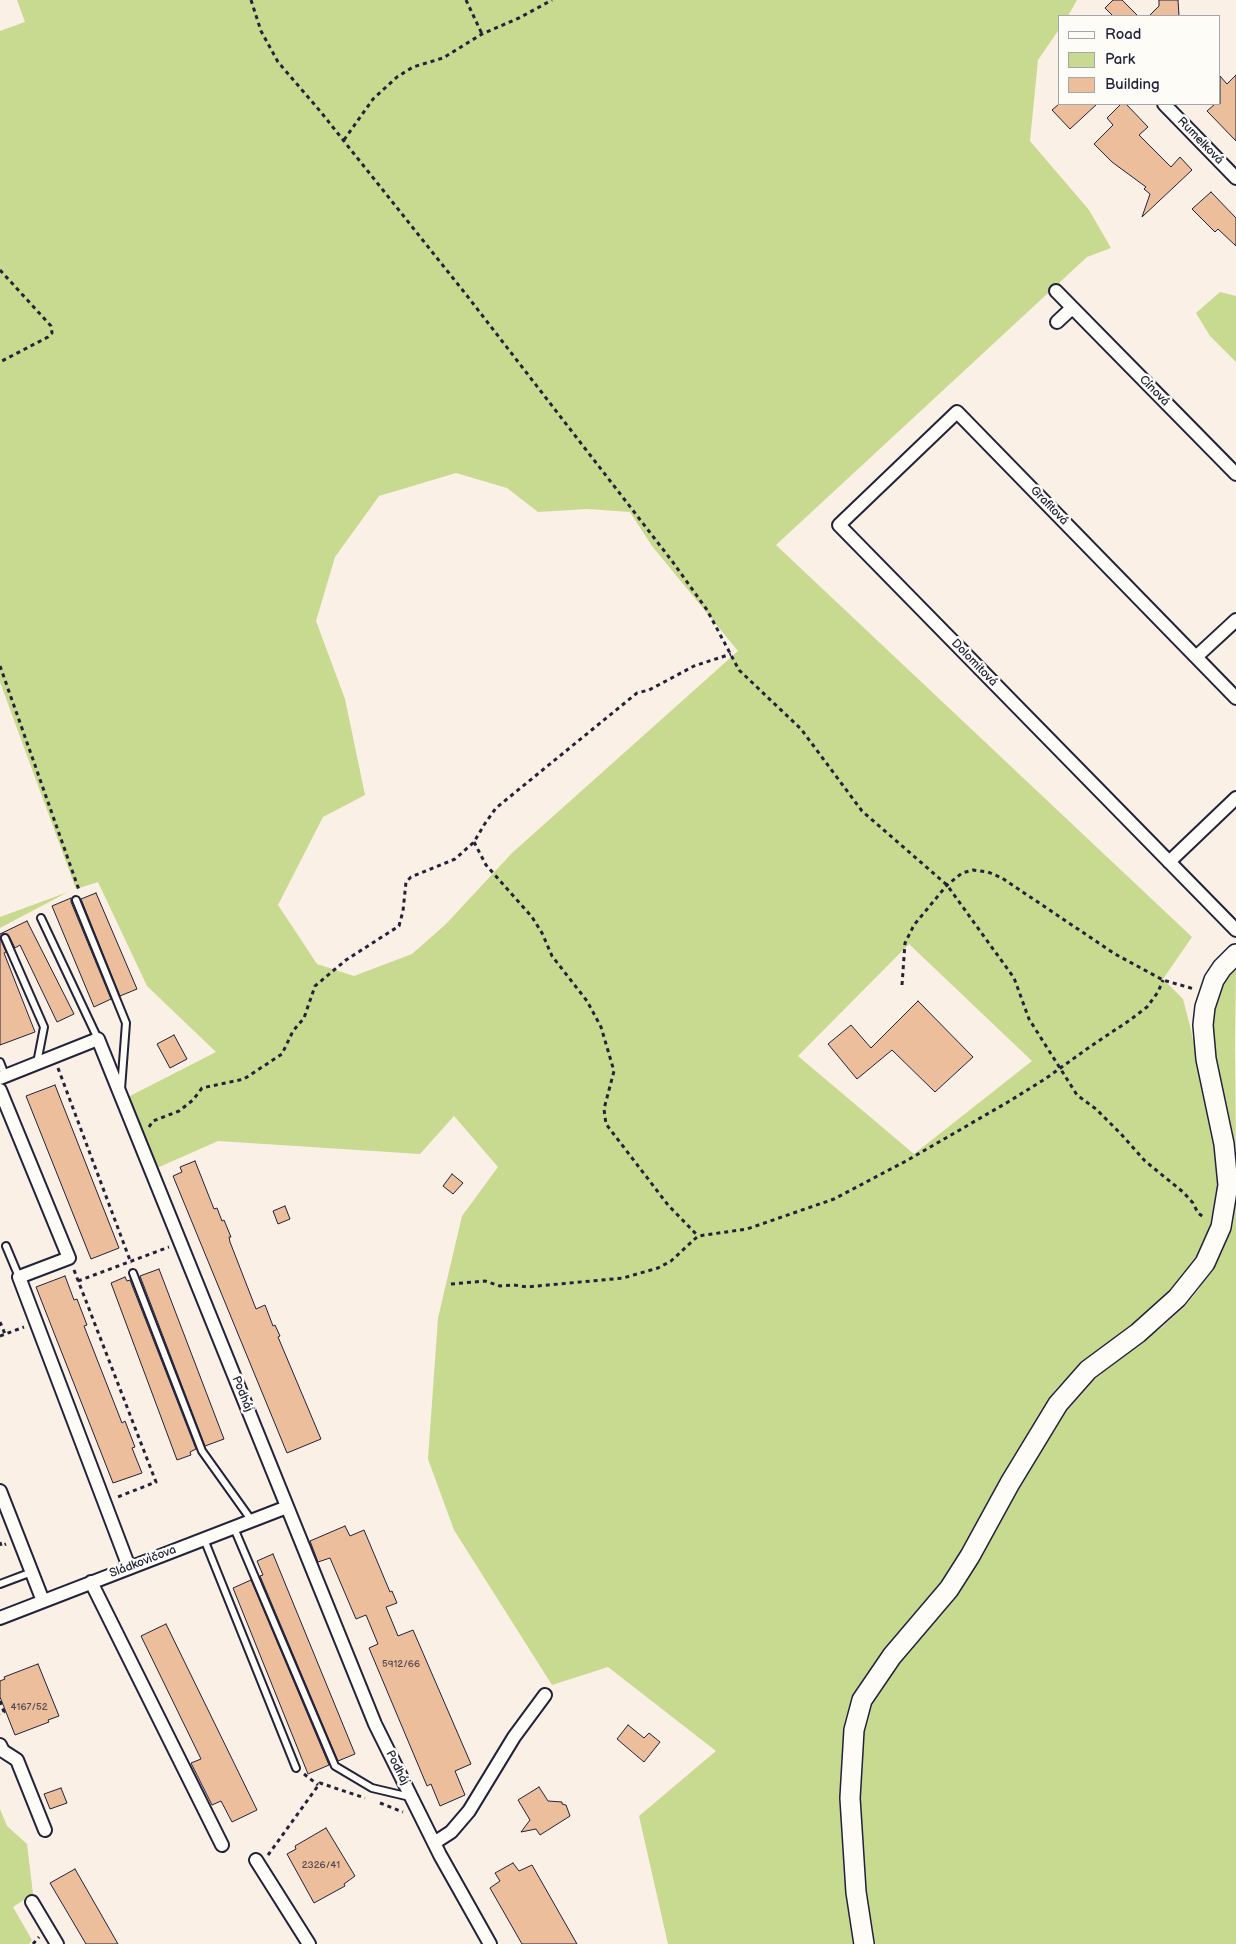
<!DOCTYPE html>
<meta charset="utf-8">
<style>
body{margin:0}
#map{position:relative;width:1236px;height:1944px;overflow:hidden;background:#faf0e5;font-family:"Balsamiq Sans",sans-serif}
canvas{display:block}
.legend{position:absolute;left:1058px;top:15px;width:162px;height:90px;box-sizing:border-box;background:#fdfcf7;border:1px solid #a5a5ac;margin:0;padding:6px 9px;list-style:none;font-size:15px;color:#22223b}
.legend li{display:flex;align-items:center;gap:10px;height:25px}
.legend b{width:25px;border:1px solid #a5a5ac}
</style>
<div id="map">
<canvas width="1236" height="1944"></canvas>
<ul class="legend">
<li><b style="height:6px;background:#fdfcf7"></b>Road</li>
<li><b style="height:14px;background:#c8da8f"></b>Park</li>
<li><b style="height:14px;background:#ecbe9b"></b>Building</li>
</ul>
</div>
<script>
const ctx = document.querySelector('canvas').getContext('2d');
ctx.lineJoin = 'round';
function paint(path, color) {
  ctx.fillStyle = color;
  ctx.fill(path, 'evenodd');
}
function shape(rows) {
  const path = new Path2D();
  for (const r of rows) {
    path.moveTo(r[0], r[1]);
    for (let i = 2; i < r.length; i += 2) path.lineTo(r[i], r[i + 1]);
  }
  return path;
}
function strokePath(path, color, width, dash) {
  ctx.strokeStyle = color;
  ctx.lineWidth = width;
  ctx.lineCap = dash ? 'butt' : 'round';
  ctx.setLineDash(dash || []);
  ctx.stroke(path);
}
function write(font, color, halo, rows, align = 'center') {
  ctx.font = font + ' "Balsamiq Sans",sans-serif';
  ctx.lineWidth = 5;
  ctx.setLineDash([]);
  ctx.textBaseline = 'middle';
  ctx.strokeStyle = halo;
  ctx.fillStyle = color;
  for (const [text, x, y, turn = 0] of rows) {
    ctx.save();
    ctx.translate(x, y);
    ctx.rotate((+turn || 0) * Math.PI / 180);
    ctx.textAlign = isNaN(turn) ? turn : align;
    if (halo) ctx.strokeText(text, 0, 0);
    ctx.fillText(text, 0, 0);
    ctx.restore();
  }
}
const green = shape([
 [17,0,1077,0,1068,16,1060,16,1060,28,1038,60,1030,141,1089,210,1111,248,1087,257,776,545,1192,937,1163,979,1183,999,1191,1030,1217,1162,1218,1194,1214,1218,1207,1236,1195,1261,1172,1289,1143,1316,1082,1363,1055,1390,1038,1417,1054,1426,1068,1407,1090,1383,1125,1353,1161,1328,1185,1306,1198,1290,1215,1263,1233,1224,1236,1197,1236,1944,668,1944,639,1816,716,1751,608,1667,552,1685,454,1530,428,1459,438,1318,462,1216,498,1167,454,1116,420,1154,218,1141,157,1168,126,1098,216,1052,147,986,98,882,76,889,0,682,0,31,25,22],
 [456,473,507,488,538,512,587,509,630,512,652,546,738,651,512,853,446,924,412,954,354,976,317,964,278,905,323,817,365,795,345,699,316,621,335,557,379,496],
 [909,944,1032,1061,914,1154,798,1056],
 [1220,292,1236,296,1236,362,1210,336,1196,313],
 [68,892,0,928,0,917],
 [1236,966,1235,1043,1236,1170,1216,1071,1211,1036,1213,1011,1221,986],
 [0,1809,7,1826,27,1844,33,1894,13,1907,32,1940,29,1944,0,1944]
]);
const building = shape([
 [1113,0,1122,0,1138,16,1113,16,1105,8,1113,0],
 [1159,0,1178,0,1179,16,1149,16,1159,6,1159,0],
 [1236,75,1236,141,1207,111,1215,104,1220,104,1220,76,1227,84,1236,75],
 [1059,104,1097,104,1070,129,1052,110,1059,104],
 [1121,104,1126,104,1148,127,1139,135,1171,167,1180,157,1192,170,1142,217,1150,194,1144,189,1146,187,1112,162,1094,144,1113,125,1107,118,1121,104],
 [1211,192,1236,218,1236,246,1218,229,1215,232,1192,209,1211,192],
 [96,893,137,989,120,996,81,899,96,893],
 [71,898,71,902,111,999,94,1007,52,906,71,898],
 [27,921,74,1014,57,1022,20,945,15,948,9,936,3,933,0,938,6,952,4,953,35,1032,0,1045,0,934,27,921],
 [918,1001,973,1057,935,1092,892,1050,857,1079,828,1044,851,1025,871,1048,918,1001],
 [174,1035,187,1059,170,1068,157,1044,174,1035],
 [55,1085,119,1248,91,1259,26,1096,55,1085],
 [195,1161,214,1209,217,1208,222,1221,224,1220,231,1237,229,1237,230,1242,256,1309,265,1305,273,1326,275,1325,280,1336,278,1337,321,1439,287,1453,173,1176,182,1172,180,1167,195,1161],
 [452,1174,463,1183,453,1194,443,1186,452,1174],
 [285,1206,290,1219,278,1224,273,1211,285,1206],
 [159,1269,224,1439,205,1446,140,1276,159,1269],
 [65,1276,74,1300,77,1299,87,1325,84,1326,122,1423,125,1421,135,1447,132,1448,142,1473,113,1483,36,1287,65,1276],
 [125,1277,127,1281,130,1280,196,1449,190,1452,191,1455,177,1460,111,1283,125,1277],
 [345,1526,350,1536,364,1530,390,1592,392,1591,397,1603,386,1607,398,1636,413,1630,471,1764,455,1771,465,1795,440,1806,431,1784,427,1786,369,1648,378,1644,366,1615,356,1619,330,1558,318,1562,310,1541,345,1526],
 [273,1554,355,1754,338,1761,260,1576,263,1575,257,1561,273,1554],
 [251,1580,329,1765,308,1774,233,1588,251,1580],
 [166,1624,257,1810,232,1822,221,1801,212,1805,191,1763,201,1759,141,1636,166,1624],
 [38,1664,59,1716,48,1720,49,1722,15,1735,0,1697,0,1681,5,1679,4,1677,38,1664],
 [628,1725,644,1738,649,1733,660,1742,644,1762,617,1739,628,1725],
 [539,1787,548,1801,562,1802,562,1804,566,1805,570,1816,540,1835,536,1829,521,1832,530,1820,518,1800,539,1787],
 [61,1788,67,1803,50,1809,44,1794,61,1788],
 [326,1828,355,1876,344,1884,345,1886,314,1903,287,1854,296,1849,295,1846,326,1828],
 [513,1863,519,1871,532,1865,577,1944,522,1944,490,1888,500,1881,495,1873,513,1863],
 [75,1869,102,1916,118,1944,86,1944,50,1883,75,1869]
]);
const path = shape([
 [251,0,261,31,278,62,320,111,468,297,672,561,707,610,739,670,801,729,862,811,947,885,1014,978,1029,1019,1077,1095,1096,1109,1121,1134,1145,1161,1183,1192,1193,1203,1198,1213,1205,1218],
 [466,0,482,34],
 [344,140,373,99,397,77,413,67,443,58,482,34,519,18,552,0],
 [0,270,51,326,52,333,48,337,0,362],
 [0,666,79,890],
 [474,842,486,865,532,917,542,933,552,956,587,1001,601,1027,614,1071,604,1109,606,1124,668,1205,698,1236],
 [902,985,905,943,914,925,947,885,962,873,973,870,988,872,1002,878,1115,954,1163,980,1194,989],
 [58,1068,131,1263],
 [149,1127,153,1121,179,1111,193,1100,202,1088,244,1079,282,1054,293,1031,304,1018,315,986,346,960,399,926,403,911,406,882,411,877,455,859,474,842,484,825,496,808,637,693,649,690,694,666,731,654],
 [74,1270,156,1482,115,1498],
 [78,1281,169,1247],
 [451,1284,485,1281,500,1286,514,1285,527,1287,623,1278,658,1268,671,1261,698,1236,747,1229,834,1199,906,1161,1008,1102,1045,1079,1091,1046,1130,1020,1147,1007,1158,992,1163,980],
 [0,1322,5,1334],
 [0,1336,24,1327],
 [0,1542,1,1546,6,1544],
 [0,1701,4,1712,0,1714],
 [304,1774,318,1785],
 [380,1803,403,1812],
 [268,1855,320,1783,365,1798],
 [33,1944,39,1937]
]);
const lane = shape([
 [76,900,126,1023,121,1089],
 [41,918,98,1039],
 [5,938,44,1027,37,1063],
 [0,1062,5,1075],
 [6,1246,19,1277],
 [133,1273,202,1451,252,1521],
 [234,1528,335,1766,372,1788,410,1797],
 [204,1539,296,1768],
 [0,1584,32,1572]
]);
const street = shape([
 [1164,104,1236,178],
 [1056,291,1236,474],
 [1057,322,1072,308],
 [1196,657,1236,620],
 [1236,698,957,412,839,525,1236,930],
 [1169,862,1236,798],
 [0,1078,98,1039,375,1724,440,1855,490,1944],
 [0,1090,69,1258,19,1277,129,1567],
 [0,1491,43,1601],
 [91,1582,222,1845],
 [0,1618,287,1507],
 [0,1745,3,1751,17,1760,45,1830],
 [434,1843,451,1832,469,1811,514,1737,545,1695],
 [256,1860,309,1944],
 [32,1902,57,1944]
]);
const secondary = shape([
 [864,1944,856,1892,850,1798,854,1730,862,1700,892,1656,949,1589,970,1556,1010,1483,1058,1404,1088,1370,1138,1333,1177,1298,1205,1263,1221,1227,1228,1185,1224,1144,1206,1059,1203,1025,1205,1007,1214,980,1222,968,1236,954]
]);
const numberNames = [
 ["5912/66",401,1664],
 ["4167/52",29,1707],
 ["2326/41",321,1865]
];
const streetNames = [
 ["Rumelková",1200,141,46],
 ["Cínová",1154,391,46],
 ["Grafitová",1049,506,46],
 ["Dolomitová",974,663,46],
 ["Podháj",242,1394,68],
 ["Sládkovičova",143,1562,-21],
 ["Podháj",397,1768,63]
];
paint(green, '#c8da8f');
paint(building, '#ecbe9b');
strokePath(building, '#22223b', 1);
strokePath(lane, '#22223b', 10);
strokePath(street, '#22223b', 16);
strokePath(secondary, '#22223b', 22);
strokePath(path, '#22223b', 3, [4, 4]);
strokePath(lane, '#fdfcf7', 6);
strokePath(street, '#fdfcf7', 12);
strokePath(secondary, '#fdfcf7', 19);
write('10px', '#544953', null, numberNames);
write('12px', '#22223b', '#fdfcf7', streetNames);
</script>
